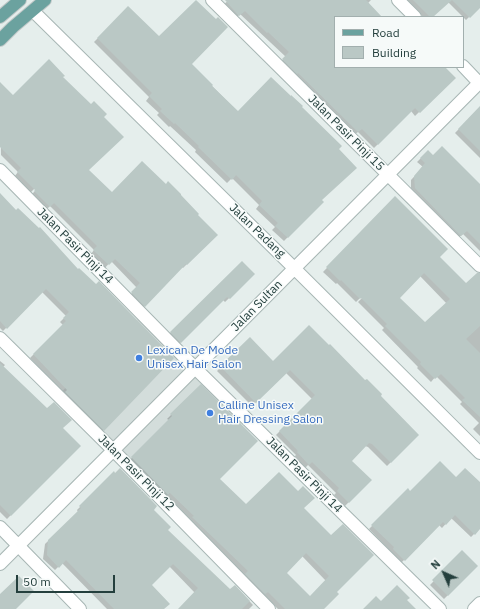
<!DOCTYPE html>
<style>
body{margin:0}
#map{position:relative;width:480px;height:609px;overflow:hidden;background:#e5eeec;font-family:"IBM Plex Sans",sans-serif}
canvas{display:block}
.legend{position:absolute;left:334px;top:16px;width:130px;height:52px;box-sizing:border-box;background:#f6faf9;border:1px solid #a2afae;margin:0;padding:5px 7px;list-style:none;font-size:12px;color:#243f3d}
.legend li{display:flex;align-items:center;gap:8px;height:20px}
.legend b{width:20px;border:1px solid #a2afae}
.north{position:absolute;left:424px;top:553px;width:40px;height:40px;-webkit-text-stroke:3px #f6faf9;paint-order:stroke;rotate:315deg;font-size:11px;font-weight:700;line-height:16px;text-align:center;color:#243f3d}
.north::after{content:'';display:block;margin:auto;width:14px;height:18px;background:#243f3d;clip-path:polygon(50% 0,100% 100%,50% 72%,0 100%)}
.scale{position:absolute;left:16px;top:575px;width:99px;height:18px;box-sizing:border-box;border:2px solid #243f3d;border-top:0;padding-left:5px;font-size:12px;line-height:14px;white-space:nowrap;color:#243f3d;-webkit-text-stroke:3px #f6faf9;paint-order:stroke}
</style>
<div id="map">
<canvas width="480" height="609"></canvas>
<ul class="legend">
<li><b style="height:5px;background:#6ba29f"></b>Road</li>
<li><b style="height:11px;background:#bac8c5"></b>Building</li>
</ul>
<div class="north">N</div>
<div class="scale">50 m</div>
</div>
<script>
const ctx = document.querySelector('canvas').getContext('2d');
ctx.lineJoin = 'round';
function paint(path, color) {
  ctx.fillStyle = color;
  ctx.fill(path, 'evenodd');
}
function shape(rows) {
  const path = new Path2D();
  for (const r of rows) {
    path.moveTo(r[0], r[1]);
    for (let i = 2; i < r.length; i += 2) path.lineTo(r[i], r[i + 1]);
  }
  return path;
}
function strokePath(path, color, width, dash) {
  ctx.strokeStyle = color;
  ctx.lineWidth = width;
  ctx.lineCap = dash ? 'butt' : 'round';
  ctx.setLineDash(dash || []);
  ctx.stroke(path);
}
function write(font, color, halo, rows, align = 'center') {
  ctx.font = font + ' "IBM Plex Sans",sans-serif';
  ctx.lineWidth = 3;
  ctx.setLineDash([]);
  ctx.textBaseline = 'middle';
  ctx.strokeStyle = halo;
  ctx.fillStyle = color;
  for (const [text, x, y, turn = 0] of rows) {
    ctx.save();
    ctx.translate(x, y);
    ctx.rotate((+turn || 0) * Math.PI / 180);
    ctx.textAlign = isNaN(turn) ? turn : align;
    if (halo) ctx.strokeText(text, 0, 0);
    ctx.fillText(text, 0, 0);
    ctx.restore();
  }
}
const built = shape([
 [143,314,245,419,161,502,58,395]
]);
const shadow = shape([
 [229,0,371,0,368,3,381,17,335,17,335,67,444,67,454,78,415,116,411,111,374,148,358,132,354,135,279,63,286,57,240,14,235,19,223,5],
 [405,0,480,0,480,6,466,20,448,2,432,17,423,17,409,2,408,3],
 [128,8,159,38,190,64,238,112,337,149,320,200,322,202,284,241,272,230,275,227,256,209,259,205,232,178,227,183,195,152,196,150,170,126,169,127,157,115,159,113,146,101,149,97,94,42],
 [62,77,102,117,88,170,111,193,197,215,216,235,183,268,182,267,141,310,128,297,137,288,111,261,105,268,91,254,94,250,50,206,46,210,31,195,38,188,36,187,30,193,14,177,18,172,1,155,0,84,13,97],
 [480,107,480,158,455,133],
 [428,151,433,156,480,185,480,251,463,234,457,239,411,192,411,180,423,167,417,162],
 [0,195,78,270,173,358,100,433,30,358,63,325,60,322,66,316,42,292,3,331,0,328],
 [395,198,439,257,466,284,480,277,480,436,473,429,479,423,460,404,462,402,436,376,431,382,417,368,418,367,382,330,384,328,358,302,364,296,363,295,356,302,337,283,336,284,323,272],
 [420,276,447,304,425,324,399,298],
 [242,262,254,274,225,302,223,300,177,346,167,336],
 [250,338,273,362,379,396,418,435,387,466,368,447,365,446,350,461,370,480,345,506,334,495,336,493,308,465,305,468,294,457,296,455,276,435,312,399,286,373,252,406,217,371],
 [0,361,5,365,3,367,79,446,7,519,0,512],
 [201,385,219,479,246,505,303,508,336,592,322,609,278,609,263,595,243,579,245,576,189,522,191,520,166,496,128,462,169,420,167,419],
 [302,556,326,581,310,597,285,573],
 [114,473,152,511,167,530,230,591,235,586,253,605,249,609,180,609,195,593,169,566,150,585,163,609,107,609,62,563,55,570,43,559,45,544,78,512,77,510],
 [456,478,480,484,480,528,471,537,451,518,442,528,439,525,401,563,390,553,391,552,369,529,408,490,410,492],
 [462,552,477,566,444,599,430,585]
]);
const building = shape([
 [196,0,216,19,218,17,228,27,192,64,213,85,212,86,238,111,271,77,291,96,291,95,303,106,302,107,342,146,339,149,357,168,322,200,324,202,288,238,275,226,278,223,259,205,262,201,236,175,232,180,198,147,199,146,175,123,174,124,160,111,162,109,149,96,152,93,97,38,128,6,159,36],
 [225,0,366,0,382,17,335,17,335,67,445,67,456,78,420,113,415,108,378,145,362,129,358,132,298,73,297,74,282,59,289,52,268,32,267,33,245,11,239,16],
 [413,0,452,0,433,17,430,17],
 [452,0,480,0,480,8,470,18],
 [49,59,65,76,63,77,91,104,94,101,107,114,104,117,124,137,89,170,112,192,142,161,166,184,168,181,181,194,181,195,199,214,198,215,218,235,187,265,186,264,145,307,131,292,140,283,115,259,109,265,93,250,97,246,54,203,50,207,34,191,35,190,17,172,21,168,0,147,0,82,13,95],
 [480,106,480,151,458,129],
 [442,146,480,184,480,244,467,231,461,236,415,188,414,176,425,163,420,158,428,150,433,155],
 [0,193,16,210,18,208,39,228,40,227,78,269,79,268,96,284,99,281,174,358,104,431,65,392,67,390,33,354,66,321,63,318,69,312,46,289,7,329,0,321],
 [395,196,448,249,440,257,466,283,477,273,480,273,480,326,466,339,480,353,480,417,462,400,465,398,441,374,435,379,420,364,421,362,385,326,387,324,361,298,360,299,341,280,340,281,326,267],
 [424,273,450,299,425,322,400,298],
 [242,261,255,274,230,299,227,297,181,343,170,332],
 [309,325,329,345,330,344,365,380,367,379,382,394,381,396,419,435,391,463,372,444,369,443,352,461,372,480,349,503,337,491,339,488,312,462,309,465,297,452,298,451,279,431,315,395,290,370,256,403,220,366,250,337,273,361],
 [0,363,47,408,54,402,72,420,63,428,81,446,11,516,0,505],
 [201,384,258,441,220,479,244,502,246,504,279,472,298,491,303,486,315,498,304,508,331,535,343,524,374,555,337,592,339,594,324,609,285,609,268,592,265,594,245,574,248,571,192,517,194,516,170,493,168,495,131,457,172,416,170,414],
 [306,553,329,576,310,596,287,573],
 [440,461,456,477,465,468,480,482,480,529,475,535,455,515,446,525,443,522,405,561,393,549,394,547,371,525,408,488,410,491],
 [120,468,157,506,154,510,171,527,168,530,230,589,235,585,250,601,242,609,178,609,198,588,173,564,152,585,170,604,164,609,114,609,66,560,59,568,47,555,48,540,81,508,79,506,114,471,115,473],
 [462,550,478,566,448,596,432,580],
 [19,576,34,591,16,609,0,609,0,594],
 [397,585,410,598,407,600,416,609,363,609,376,596,381,601]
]);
const street = shape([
 [212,0,480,266],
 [398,0,415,17],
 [33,11,294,268,480,453],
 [463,66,480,84],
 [0,170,195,368,440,609],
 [0,338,113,450,269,609],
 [0,527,80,609],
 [0,564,480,82],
 [474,609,480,603]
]);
const primary = shape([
 [0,17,20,0],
 [0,40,13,27,45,0]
]);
const markers = [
 [139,358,4,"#3f7fe0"],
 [210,413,4,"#3f7fe0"]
];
const streetNames = [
 ["Jalan Pasir Pinji 15",346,133,45],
 ["Jalan Padang",257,231,44],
 ["Jalan Pasir Pinji 14",75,246,45],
 ["Jalan Sultan",257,306,-45],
 ["Jalan Pasir Pinji 12",136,473,45],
 ["Jalan Pasir Pinji 14",304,475,45]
];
const shopNames = [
 ["Lexican De Mode",147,351],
 ["Unisex Hair Salon",147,365],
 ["Calline Unisex",218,406],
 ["Hair Dressing Salon",218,420]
];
paint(built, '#d3dddb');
paint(shadow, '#0003');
paint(building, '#bac8c5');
strokePath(street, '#a7b6b4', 14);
strokePath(primary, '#c2c9c9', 14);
strokePath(street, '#fff', 12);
strokePath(primary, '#6ba29f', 12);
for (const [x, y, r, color] of markers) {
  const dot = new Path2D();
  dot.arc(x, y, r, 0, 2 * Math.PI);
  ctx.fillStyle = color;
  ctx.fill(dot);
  strokePath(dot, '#f6faf9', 1.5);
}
write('12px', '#243f3d', '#f6faf9', streetNames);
write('12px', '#366cbe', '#f6faf9', shopNames, 'left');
</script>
